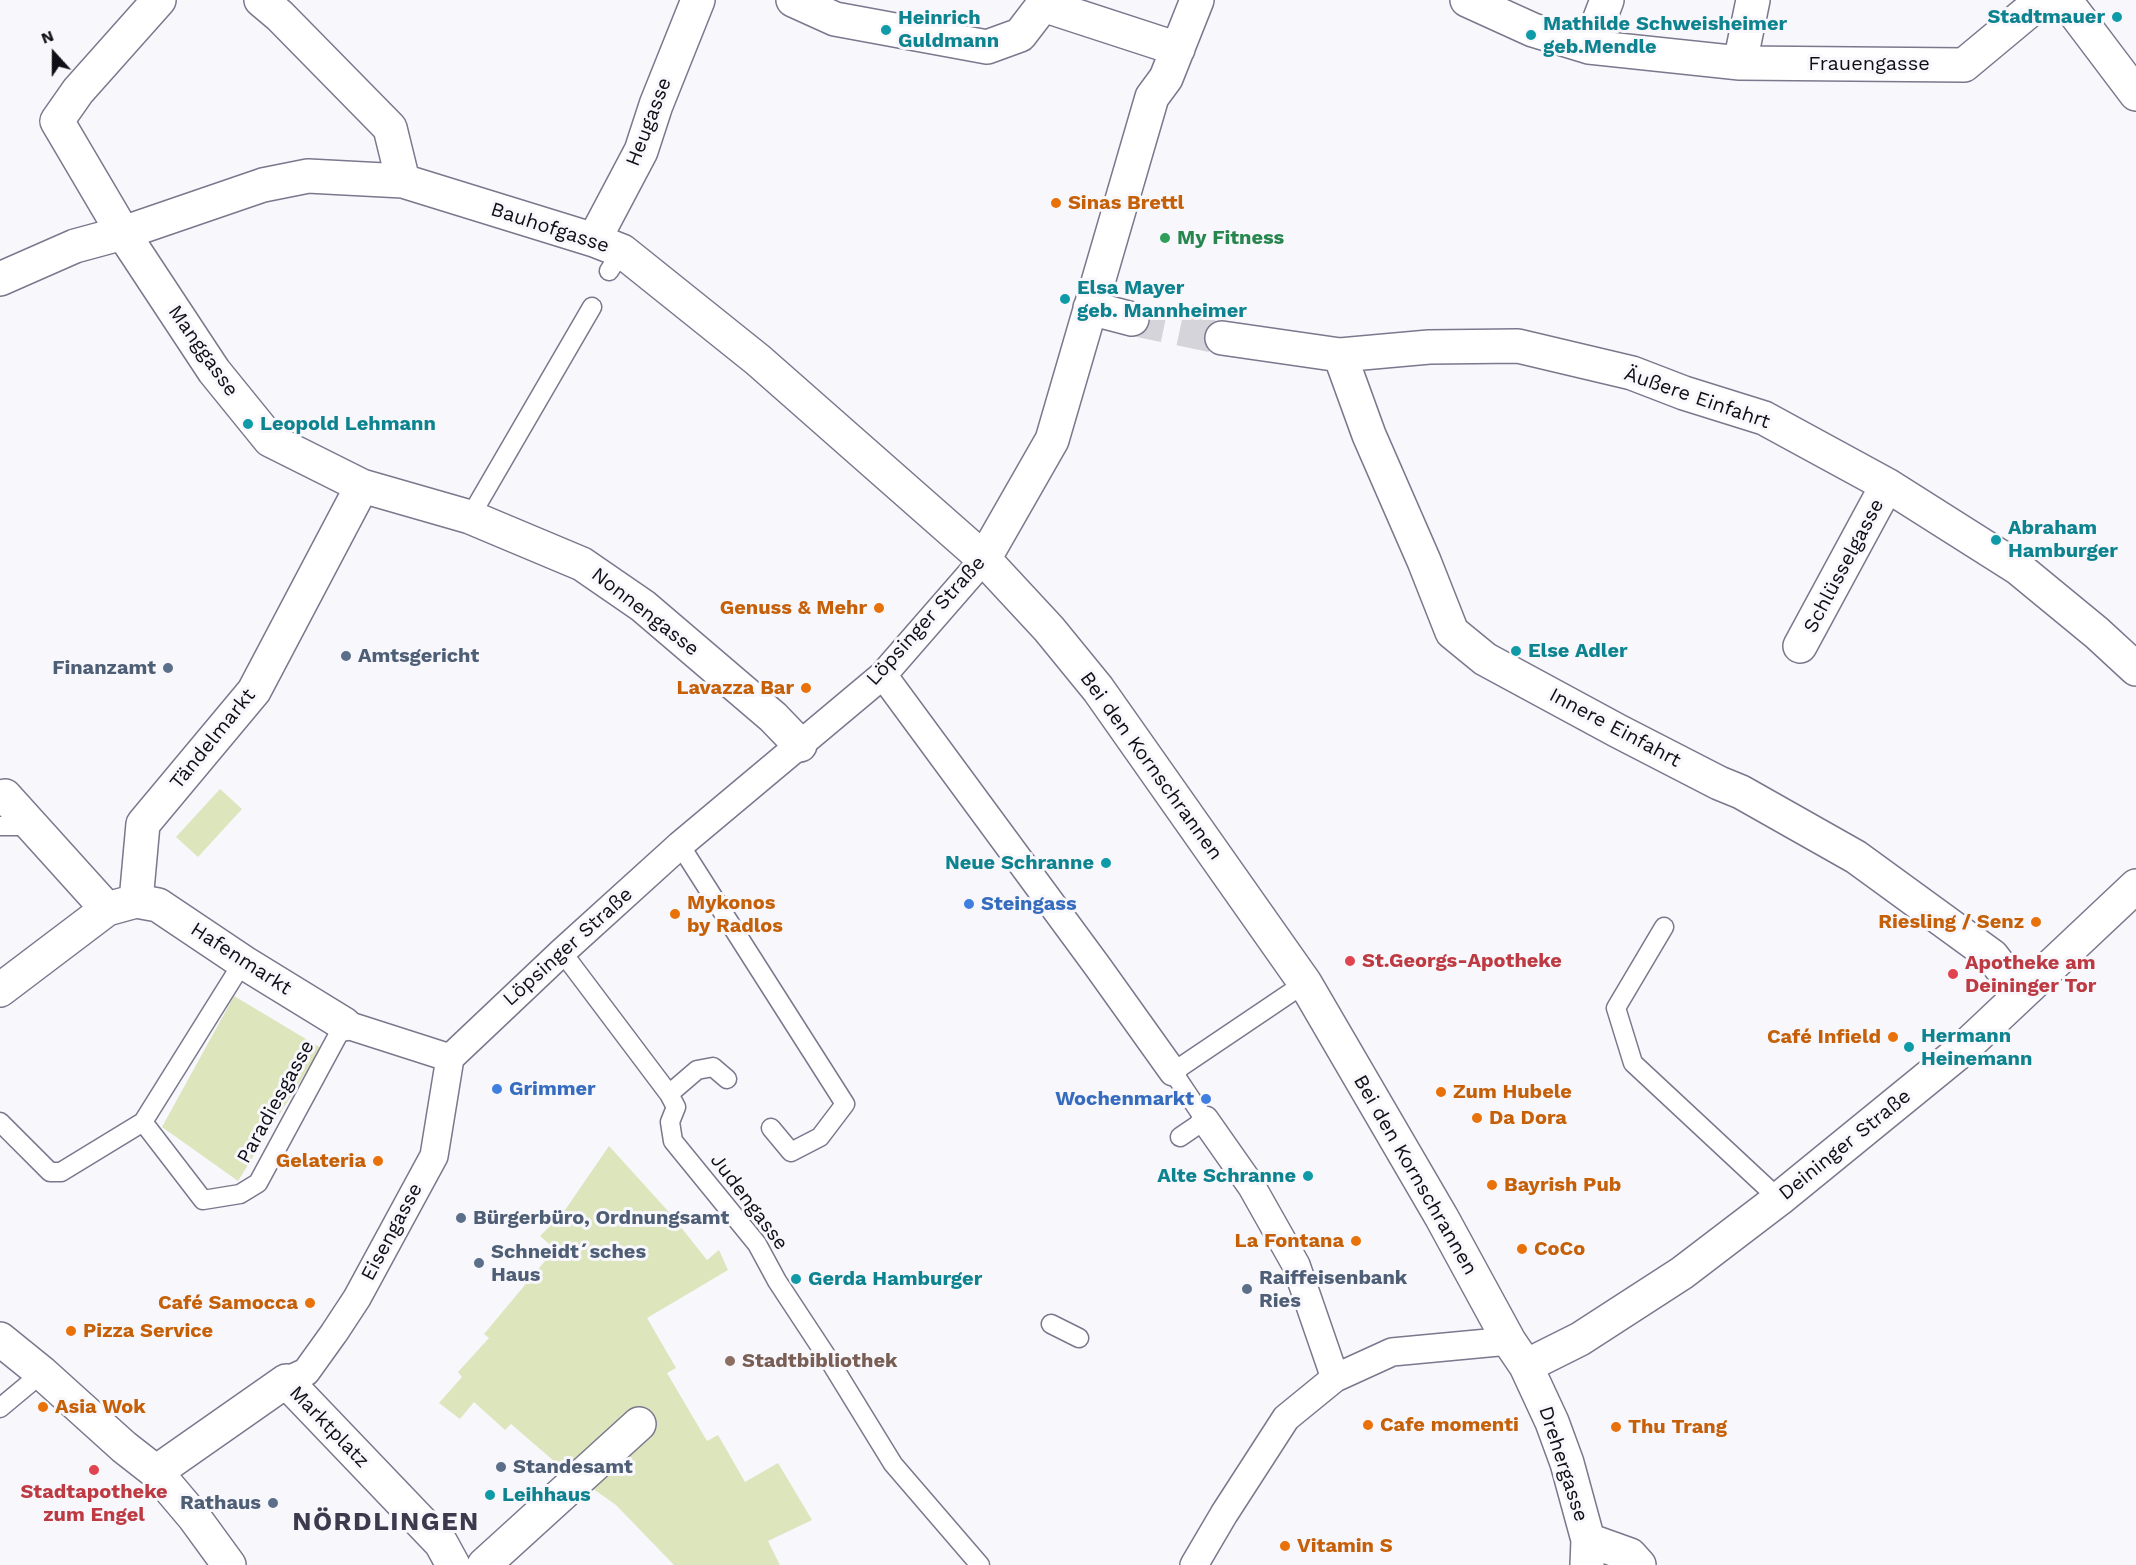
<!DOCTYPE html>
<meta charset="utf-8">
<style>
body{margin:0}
#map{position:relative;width:2136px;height:1565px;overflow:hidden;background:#f7f7fc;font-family:"Work Sans",sans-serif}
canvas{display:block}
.north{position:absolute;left:24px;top:24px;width:60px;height:60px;-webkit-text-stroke:4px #f7f7fc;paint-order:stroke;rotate:339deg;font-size:16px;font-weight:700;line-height:24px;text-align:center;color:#100f17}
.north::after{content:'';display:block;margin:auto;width:21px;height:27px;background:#100f17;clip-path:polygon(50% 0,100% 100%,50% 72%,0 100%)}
</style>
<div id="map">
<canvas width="2136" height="1565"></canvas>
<div class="north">N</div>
</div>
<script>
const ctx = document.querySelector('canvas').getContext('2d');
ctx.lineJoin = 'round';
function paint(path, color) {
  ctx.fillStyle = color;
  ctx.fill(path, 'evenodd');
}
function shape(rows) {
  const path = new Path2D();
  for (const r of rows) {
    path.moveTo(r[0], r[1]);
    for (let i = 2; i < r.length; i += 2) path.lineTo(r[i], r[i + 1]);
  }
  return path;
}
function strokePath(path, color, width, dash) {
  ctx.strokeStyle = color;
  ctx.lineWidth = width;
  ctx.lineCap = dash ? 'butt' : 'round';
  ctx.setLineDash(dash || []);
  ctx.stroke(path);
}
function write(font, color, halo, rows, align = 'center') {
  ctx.font = font + ' "Work Sans",sans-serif';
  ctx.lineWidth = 6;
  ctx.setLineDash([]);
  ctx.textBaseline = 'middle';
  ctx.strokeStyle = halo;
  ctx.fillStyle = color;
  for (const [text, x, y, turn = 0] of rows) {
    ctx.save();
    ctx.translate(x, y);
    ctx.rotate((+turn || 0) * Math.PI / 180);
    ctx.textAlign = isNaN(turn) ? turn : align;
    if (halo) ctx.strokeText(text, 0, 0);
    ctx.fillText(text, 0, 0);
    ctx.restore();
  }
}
const green = shape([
 [220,789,242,809,198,857,176,837],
 [234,996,321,1048,238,1181,162,1127],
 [609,1146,668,1211,707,1260,719,1250,728,1270,647,1318,676,1368,667,1373,707,1441,718,1435,745,1482,778,1463,812,1520,768,1541,780,1565,674,1565,616,1505,555,1462,511,1424,505,1430,474,1402,460,1419,439,1403,462,1377,458,1372,489,1338,484,1334,555,1249,540,1236,563,1213]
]);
const minorTunnel = shape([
 [1132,319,1222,338]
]);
const service = shape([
 [609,271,622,251],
 [470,517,592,307],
 [0,826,32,826],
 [680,845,845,1104,820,1137,791,1152,771,1128],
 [1664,927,1616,1008,1633,1063,1779,1199],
 [562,952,669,1094,676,1107,670,1122,673,1141,757,1244,777,1281,831,1363,893,1464,980,1565],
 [243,962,143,1122,203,1200,240,1194,258,1183,344,1024],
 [669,1094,697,1070,713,1067,727,1079],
 [0,1122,50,1172,61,1172,143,1122],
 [1180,1137,1205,1120,1173,1072,1305,983],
 [1051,1324,1079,1338],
 [0,1408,42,1373]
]);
const pedestrian = shape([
 [883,675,1098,967,1173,1072],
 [344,1024,450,1058,562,952,680,845,883,675,984,559],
 [1205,1120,1252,1187,1296,1265,1335,1378],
 [286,1381,306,1372,334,1333,357,1298,434,1156,450,1058],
 [1194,1565,1224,1514,1286,1418,1335,1378,1392,1352,1509,1341]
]);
const minor = shape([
 [159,0,78,91,57,121,123,233,214,371,270,440,362,486,470,517,582,564,643,606,773,717,800,745],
 [261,0,280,16,390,128,403,181],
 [793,0,835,19,987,47,1020,35,1043,5],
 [1045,0,1043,5,1178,49],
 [1467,0,1533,30,1589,47,1740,63,1964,65,2042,0],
 [2065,0,2136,94],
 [1589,47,1607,0],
 [1740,63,1753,0],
 [594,240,641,151,656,105,698,0],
 [0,279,75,246,123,233,263,185,308,176,403,181,594,240,622,251,758,360,984,559,1049,629,1098,689,1305,983,1442,1218,1509,1341,1526,1366,1552,1422,1567,1463,1588,1540,1587,1565],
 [1090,308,1132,319],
 [1222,338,1340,355,1429,347,1518,346,1632,373,1684,393,1764,418,1887,485,2018,568,2097,633,2136,669],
 [1340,355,1369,435,1424,561,1452,632,1485,659,1618,731,1719,783,1741,792,1856,857,1992,956,2021,994],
 [984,559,1052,440,1152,97,1166,78,1197,0],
 [1800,646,1887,485],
 [5,796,107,909],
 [136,901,143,824,254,691,362,486],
 [0,990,107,909,136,901,158,905,243,962,344,1024],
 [0,1339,42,1373,124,1447,156,1472,194,1517,229,1565],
 [1526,1366,1580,1339,1682,1273,1779,1199,1963,1049,2136,886],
 [156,1472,286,1381,441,1543,453,1565],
 [1588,1540,1630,1555,1639,1565],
 [484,1565,639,1424]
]);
const markers = [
 [2117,17,6,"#0f9aa8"],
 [886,30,6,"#0f9aa8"],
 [1531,35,6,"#0f9aa8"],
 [1056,203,6,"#e8710a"],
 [1165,238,6,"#2e9e5b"],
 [1065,299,6,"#0f9aa8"],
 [248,424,6,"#0f9aa8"],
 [1996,540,6,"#0f9aa8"],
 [879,608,6,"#e8710a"],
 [1516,651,6,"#0f9aa8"],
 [346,656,6,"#5c6f8a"],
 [168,668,6,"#5c6f8a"],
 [806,688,6,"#e8710a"],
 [1106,863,6,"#0f9aa8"],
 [969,904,6,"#3f7fe0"],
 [675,914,6,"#e8710a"],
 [2036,922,6,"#e8710a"],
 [1350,961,6,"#e0444e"],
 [1953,974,6,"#e0444e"],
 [1893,1037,6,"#e8710a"],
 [1909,1047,6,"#0f9aa8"],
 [497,1089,6,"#3f7fe0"],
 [1441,1092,6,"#e8710a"],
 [1206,1099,6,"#3f7fe0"],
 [1477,1118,6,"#e8710a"],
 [378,1161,6,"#e8710a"],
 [1308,1176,6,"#0f9aa8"],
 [1492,1185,6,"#e8710a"],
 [461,1218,6,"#5c6f8a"],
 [1356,1241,6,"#e8710a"],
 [1522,1249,6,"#e8710a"],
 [479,1263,6,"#5c6f8a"],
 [796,1279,6,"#0f9aa8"],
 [1247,1289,6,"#5c6f8a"],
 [310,1303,6,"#e8710a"],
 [71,1331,6,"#e8710a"],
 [730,1361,6,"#8d6e63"],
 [43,1407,6,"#e8710a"],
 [1368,1425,6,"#e8710a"],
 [1616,1427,6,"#e8710a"],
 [501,1467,6,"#5c6f8a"],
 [94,1470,6,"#e0444e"],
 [490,1495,6,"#0f9aa8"],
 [273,1503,6,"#5c6f8a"],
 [1285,1546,6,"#e8710a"]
];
const cultureNames = [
 ["Stadtmauer",2105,17,"right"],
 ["Heinrich",898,18],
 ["Guldmann",898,41],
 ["Mathilde Schweisheimer",1543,24],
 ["geb.Mendle",1543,47],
 ["Elsa Mayer",1077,288],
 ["geb. Mannheimer",1077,311],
 ["Leopold Lehmann",260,424],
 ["Abraham",2008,528],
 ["Hamburger",2008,551],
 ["Else Adler",1528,651],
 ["Neue Schranne",1094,863,"right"],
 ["Hermann",1921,1036],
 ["Heinemann",1921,1059],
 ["Alte Schranne",1296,1176,"right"],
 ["Gerda Hamburger",808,1279],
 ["Leihhaus",502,1495]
];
const streetNames = [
 ["Frauengasse",1869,64],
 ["Heugasse",649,122,-69],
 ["Bauhofgasse",550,228,18],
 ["Manggasse",203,351,55],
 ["Äußere Einfahrt",1697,398,19],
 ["Schlüsselgasse",1844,566,-62],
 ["Nonnengasse",645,612,38],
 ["Löpsinger Straße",926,621,-48],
 ["Innere Einfahrt",1615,728,28],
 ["Tändelmarkt",213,739,-51],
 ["Bei den Kornschrannen",1151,766,54],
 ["Löpsinger Straße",568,947,-42],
 ["Hafenmarkt",241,959,33],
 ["Paradiesgasse",276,1102,-61],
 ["Deininger Straße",1845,1145,-39],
 ["Bei den Kornschrannen",1415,1175,60],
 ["Judengasse",749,1202,53],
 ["Eisengasse",392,1232,-62],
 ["Marktplatz",329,1427,46],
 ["Drehergasse",1563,1464,72]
];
const foodNames = [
 ["Sinas Brettl",1068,203],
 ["Genuss & Mehr",867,608,"right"],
 ["Lavazza Bar",794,688,"right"],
 ["Mykonos",687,903],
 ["by Radlos",687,926],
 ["Riesling / Senz",2024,922,"right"],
 ["Café Infield",1881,1037,"right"],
 ["Zum Hubele",1453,1092],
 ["Da Dora",1489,1118],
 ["Gelateria",366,1161,"right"],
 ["Bayrish Pub",1504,1185],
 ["La Fontana",1344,1241,"right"],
 ["CoCo",1534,1249],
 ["Café Samocca",298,1303,"right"],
 ["Pizza Service",83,1331],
 ["Asia Wok",55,1407],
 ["Cafe momenti",1380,1425],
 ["Thu Trang",1628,1427],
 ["Vitamin S",1297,1546]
];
const leisureNames = [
 ["My Fitness",1177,238]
];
const serviceNames = [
 ["Amtsgericht",358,656],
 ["Finanzamt",156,668,"right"],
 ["Bürgerbüro, Ordnungsamt",473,1218],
 ["Schneidt´sches",491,1252],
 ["Haus",491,1275],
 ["Raiffeisenbank",1259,1278],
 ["Ries",1259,1301],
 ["Standesamt",513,1467],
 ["Rathaus",261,1503,"right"]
];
const shopNames = [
 ["Steingass",981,904],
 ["Grimmer",509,1089],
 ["Wochenmarkt",1194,1099,"right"]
];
const healthNames = [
 ["St.Georgs-Apotheke",1362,961],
 ["Apotheke am",1965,963],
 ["Deininger Tor",1965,986],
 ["Stadtapotheke",94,1492,"center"],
 ["zum Engel",94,1515,"center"]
];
const educationNames = [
 ["Stadtbibliothek",742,1361]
];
const districtNames = [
 ["NÖRDLINGEN",386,1522]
];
paint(green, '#dde5bd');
strokePath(minorTunnel, '#d4d4da', 33, [33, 16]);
strokePath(service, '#7b778d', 21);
strokePath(pedestrian, '#7b778d', 30);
strokePath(minor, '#7b778d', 36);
strokePath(service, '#fff', 18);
strokePath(pedestrian, '#fff', 27);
strokePath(minor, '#fff', 33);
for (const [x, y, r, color] of markers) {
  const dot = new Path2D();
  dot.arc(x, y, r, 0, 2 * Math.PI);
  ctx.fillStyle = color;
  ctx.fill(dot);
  strokePath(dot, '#f7f7fc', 2);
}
write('bold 20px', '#0d838f', '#f7f7fc', cultureNames, 'left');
write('20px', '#100f17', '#f7f7fc', streetNames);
write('bold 20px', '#c56008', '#f7f7fc', foodNames, 'left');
write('bold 20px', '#27864d', '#f7f7fc', leisureNames, 'left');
write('bold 20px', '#4e5e75', '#f7f7fc', serviceNames, 'left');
write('bold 20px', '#366cbe', '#f7f7fc', shopNames, 'left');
write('bold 20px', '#be3a42', '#f7f7fc', healthNames, 'left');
write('bold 20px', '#785e54', '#f7f7fc', educationNames, 'left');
ctx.letterSpacing = '1.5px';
write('bold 26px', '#3d3a4d', '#f7f7fc', districtNames);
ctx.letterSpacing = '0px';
</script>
